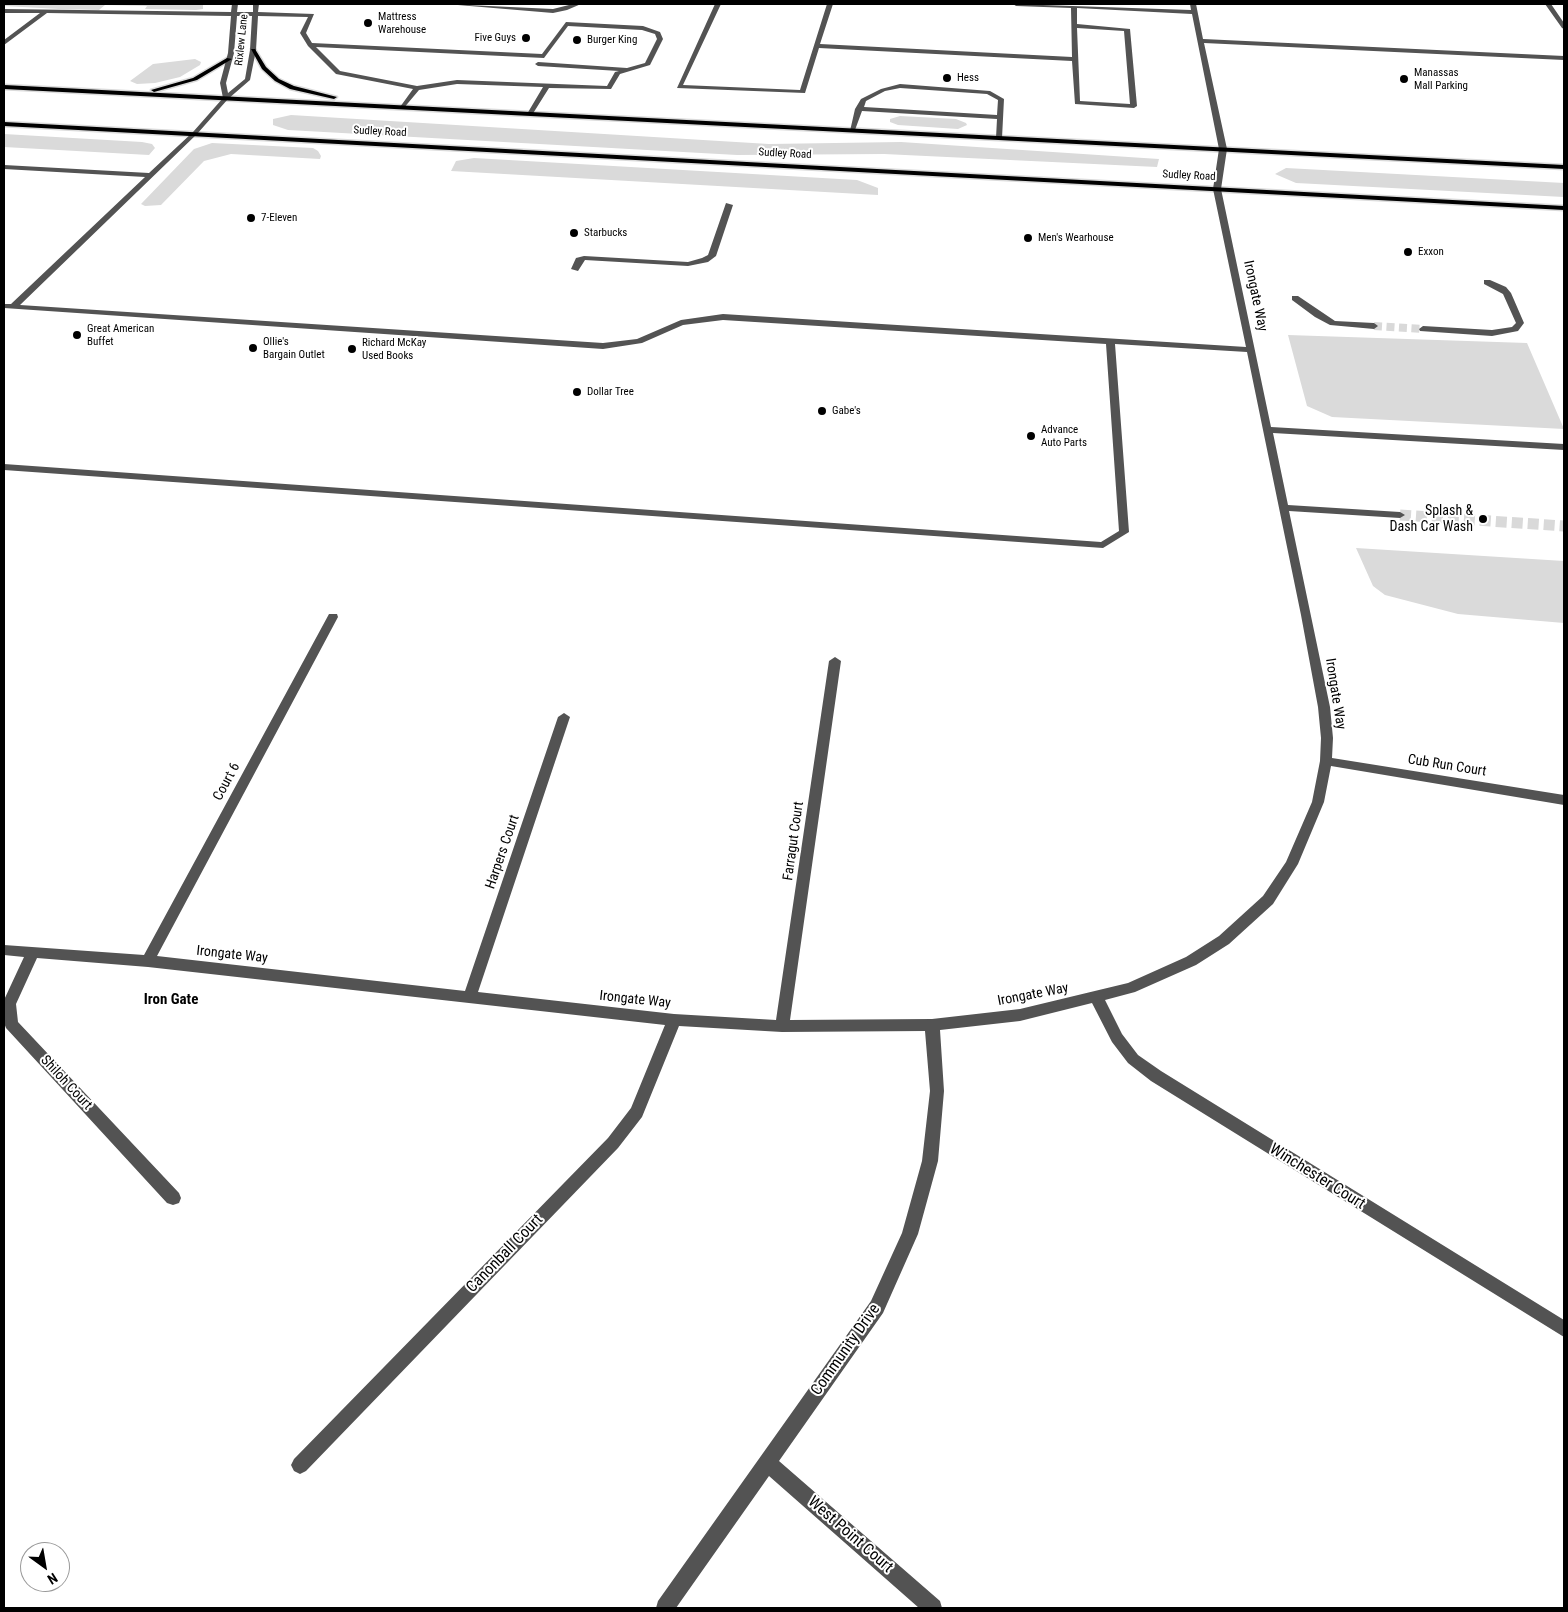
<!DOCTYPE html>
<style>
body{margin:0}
#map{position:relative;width:1568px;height:1612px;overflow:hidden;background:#fff;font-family:"Roboto Condensed",sans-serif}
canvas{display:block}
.frame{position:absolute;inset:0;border:5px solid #000;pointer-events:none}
.north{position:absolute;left:20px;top:1542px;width:50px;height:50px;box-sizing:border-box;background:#fff;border:1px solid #999;border-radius:50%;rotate:148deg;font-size:14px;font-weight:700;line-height:20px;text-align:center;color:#000}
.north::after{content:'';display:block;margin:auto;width:18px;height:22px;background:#000;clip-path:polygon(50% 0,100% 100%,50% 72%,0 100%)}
</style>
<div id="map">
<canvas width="1568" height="1612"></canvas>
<div class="frame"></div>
<div class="north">N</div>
</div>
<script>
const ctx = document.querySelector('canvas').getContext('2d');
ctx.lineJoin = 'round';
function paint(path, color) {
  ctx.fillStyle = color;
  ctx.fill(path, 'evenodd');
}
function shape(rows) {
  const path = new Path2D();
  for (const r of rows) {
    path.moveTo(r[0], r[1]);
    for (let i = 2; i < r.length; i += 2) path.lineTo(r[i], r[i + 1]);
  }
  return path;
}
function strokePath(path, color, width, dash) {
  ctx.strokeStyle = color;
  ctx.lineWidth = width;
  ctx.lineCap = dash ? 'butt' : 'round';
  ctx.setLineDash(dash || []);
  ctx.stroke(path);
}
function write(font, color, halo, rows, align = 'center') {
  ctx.font = font + ' "Roboto Condensed",sans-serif';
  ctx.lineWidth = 4;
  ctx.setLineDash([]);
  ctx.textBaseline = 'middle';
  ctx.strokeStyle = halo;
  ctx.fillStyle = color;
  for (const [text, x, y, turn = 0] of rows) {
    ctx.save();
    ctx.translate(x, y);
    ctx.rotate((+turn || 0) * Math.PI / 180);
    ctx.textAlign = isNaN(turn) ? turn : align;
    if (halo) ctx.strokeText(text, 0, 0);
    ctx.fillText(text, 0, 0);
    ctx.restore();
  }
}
const green = shape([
 [4,4,203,4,203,9,196,10,145,9,147,6,105,5,99,10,59,9,4,6],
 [195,59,201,62,200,65,180,77,155,83,137,84,130,81,153,64],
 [291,115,769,144,901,142,1159,159,1157,167,884,154,737,155,288,130,273,125,273,119],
 [900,116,956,119,966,123,967,125,958,129,898,125,890,122,890,119],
 [4,134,142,142,152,144,155,148,149,155,4,147],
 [212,143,313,148,318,151,321,156,320,159,231,154,204,161,161,205,145,206,141,204,194,149],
 [474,158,857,180,878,188,878,195,451,171,456,161],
 [1286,168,1564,183,1564,197,1296,183,1275,174],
 [1288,335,1527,343,1564,429,1332,417,1307,406],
 [1356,548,1564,561,1564,623,1458,614,1385,595,1373,586]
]);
const minorTunnelFar1 = shape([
 [1374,326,1423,329]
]);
const minorTunnel = shape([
 [1400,515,1564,526]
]);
const minor = shape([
 [232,4,238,4,237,12,253,12,253,4,259,4,258,12,314,14,306,33,312,43,542,54,566,22,643,26,660,32,663,39,650,65,620,74,611,89,549,88,532,115,527,114,543,87,457,84,419,90,403,109,400,107,413,89,336,74,308,46,300,33,308,17,258,16,256,50,250,80,228,99,197,134,20,305,603,343,637,339,681,320,723,314,1246,347,1213,189,1219,149,1192,14,1077,8,1077,24,1130,29,1137,106,1134,108,1075,104,1072,61,819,48,805,93,677,88,715,4,721,4,683,85,800,90,827,4,833,4,820,44,1072,57,1071,8,1016,6,1013,4,1191,10,1190,4,1196,4,1203,39,1564,56,1564,60,1204,43,1227,149,1221,189,1271,427,1564,444,1564,450,1273,433,1288,505,1400,512,1405,515,1400,518,1289,511,1330,707,1333,738,1332,758,1564,795,1564,805,1331,766,1324,802,1298,864,1273,904,1229,944,1196,965,1135,992,1105,1000,1122,1034,1138,1055,1161,1071,1564,1320,1564,1337,1151,1081,1128,1063,1112,1042,1092,1003,1020,1021,940,1030,944,1091,938,1161,918,1234,883,1313,779,1461,940,1601,942,1608,919,1608,769,1476,676,1608,656,1608,658,1601,871,1301,902,1233,922,1161,930,1091,925,1031,782,1032,679,1026,642,1117,618,1148,306,1471,300,1474,294,1471,291,1465,294,1459,608,1138,631,1108,665,1025,148,967,37,958,16,1004,18,1022,179,1193,181,1198,179,1203,173,1205,167,1203,6,1028,4,1023,4,1000,24,957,4,955,4,945,144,955,329,614,337,614,338,617,157,956,465,991,558,717,564,713,570,717,478,992,674,1014,776,1020,829,661,835,657,841,661,790,1020,932,1019,1020,1009,1128,983,1186,957,1219,936,1263,896,1286,862,1312,802,1320,761,1321,738,1318,707,1301,615,1247,352,1115,344,1129,532,1103,548,4,470,4,464,1101,542,1119,531,1106,344,723,320,683,325,642,343,603,349,4,308,4,304,11,304,145,177,4,169,4,165,149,173,193,132,223,98,220,83,228,53,231,16,47,13,4,45,4,40,40,13,4,13,4,9,231,12,232,4],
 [237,16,252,16,250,50,245,79,228,93,226,83,234,53,237,16],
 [568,26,642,30,655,34,657,39,645,63,627,68,538,62,535,64,538,66,619,71,615,72,607,86,457,80,417,86,340,71,316,47,544,58,568,26],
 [1077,28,1124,31,1130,104,1080,101,1077,28],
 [446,4,553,9,573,4,581,4,567,10,553,13,446,4],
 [1545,4,1551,4,1564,23,1564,29,1562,28,1545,4],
 [900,84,990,91,1004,99,1002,138,999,140,996,138,997,119,862,111,855,130,850,131,855,109,861,99,881,89,900,84],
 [900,88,987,94,998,100,997,115,864,107,866,101,885,91,900,88],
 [726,203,733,205,716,256,708,262,688,266,585,260,578,271,571,269,576,258,584,256,688,262,702,258,708,255,726,203],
 [1484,280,1490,280,1506,287,1511,293,1524,323,1518,331,1492,336,1420,331,1419,329,1423,326,1492,330,1512,327,1516,323,1503,294,1484,284,1484,280],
 [1292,296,1298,296,1335,321,1374,323,1378,326,1374,329,1330,325,1315,317,1292,300,1292,296]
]);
const major = shape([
 [251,49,255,49,266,67,279,79,294,86,337,97,334,99,290,89,275,81,262,69,251,49],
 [227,58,232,59,197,80,154,92,151,90,193,78,227,58],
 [4,85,1564,165,1564,169,4,89,4,85],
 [4,122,1564,206,1564,210,4,126,4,122]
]);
const markers = [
 [368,23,5,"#000"],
 [526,38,5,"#000"],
 [577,40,5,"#000"],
 [947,78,5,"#000"],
 [1404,79,5,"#000"],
 [251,218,5,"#000"],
 [574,233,5,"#000"],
 [1028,238,5,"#000"],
 [1408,252,5,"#000"],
 [77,335,5,"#000"],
 [253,348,5,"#000"],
 [352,349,5,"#000"],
 [577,392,5,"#000"],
 [822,411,5,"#000"],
 [1031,436,5,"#000"],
 [1483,519,5,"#000"]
];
const farPoinames = [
 ["Mattress",378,17],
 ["Warehouse",378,30],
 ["Five Guys",516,38,"right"],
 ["Burger King",587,40],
 ["Manassas",1414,73],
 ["Mall Parking",1414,86],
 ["Hess",957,78],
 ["7-Eleven",261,218],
 ["Starbucks",584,233],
 ["Men's Wearhouse",1038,238],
 ["Exxon",1418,252],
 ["Great American",87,329],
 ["Buffet",87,342],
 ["Ollie's",263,342],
 ["Bargain Outlet",263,355],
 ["Richard McKay",362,343],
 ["Used Books",362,356],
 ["Dollar Tree",587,392],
 ["Gabe's",832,411],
 ["Advance",1041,430],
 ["Auto Parts",1041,443]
];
const farStreetnames = [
 ["Rixlew Lane",242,40,-84],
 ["Sudley Road",380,132,3],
 ["Sudley Road",785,154,3],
 ["Sudley Road",1189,176,3]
];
const streetNames = [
 ["Irongate Way",1255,296,78],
 ["Irongate Way",1335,694,81],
 ["Cub Run Court",1447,766,9],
 ["Court 6",227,782,-62],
 ["Farragut Court",794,841,-82],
 ["Harpers Court",503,852,-71],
 ["Irongate Way",232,955,6],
 ["Irongate Way",1033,995,-11],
 ["Irongate Way",635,1000,6],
 ["Shiloh Court",66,1083,47]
];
const poiNames = [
 ["Splash &",1473,511],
 ["Dash Car Wash",1473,527]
];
const neighbourhoodNames = [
 ["Iron Gate",171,1000]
];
const nearStreetnames = [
 ["Winchester Court",1317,1177,32],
 ["Canonball Court",505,1254,-46],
 ["Community Drive",846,1350,-55],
 ["West Point Court",850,1535,41]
];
paint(green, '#dadada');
strokePath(minorTunnelFar1, '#d9d9d9', 8, [8, 4.5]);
strokePath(minorTunnel, '#d9d9d9', 11, [11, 5]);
strokePath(major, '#dbdbdb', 3);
paint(minor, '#535353');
paint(major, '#000');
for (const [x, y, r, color] of markers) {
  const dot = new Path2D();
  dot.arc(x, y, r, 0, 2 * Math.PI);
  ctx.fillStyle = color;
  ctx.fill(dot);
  strokePath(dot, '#fff', 2);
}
write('11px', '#000', '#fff', farPoinames, 'left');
write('11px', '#000', '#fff', farStreetnames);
write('14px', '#000', '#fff', streetNames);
write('14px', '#000', '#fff', poiNames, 'right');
write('bold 15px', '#000', '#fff', neighbourhoodNames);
write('16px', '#000', '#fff', nearStreetnames);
</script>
